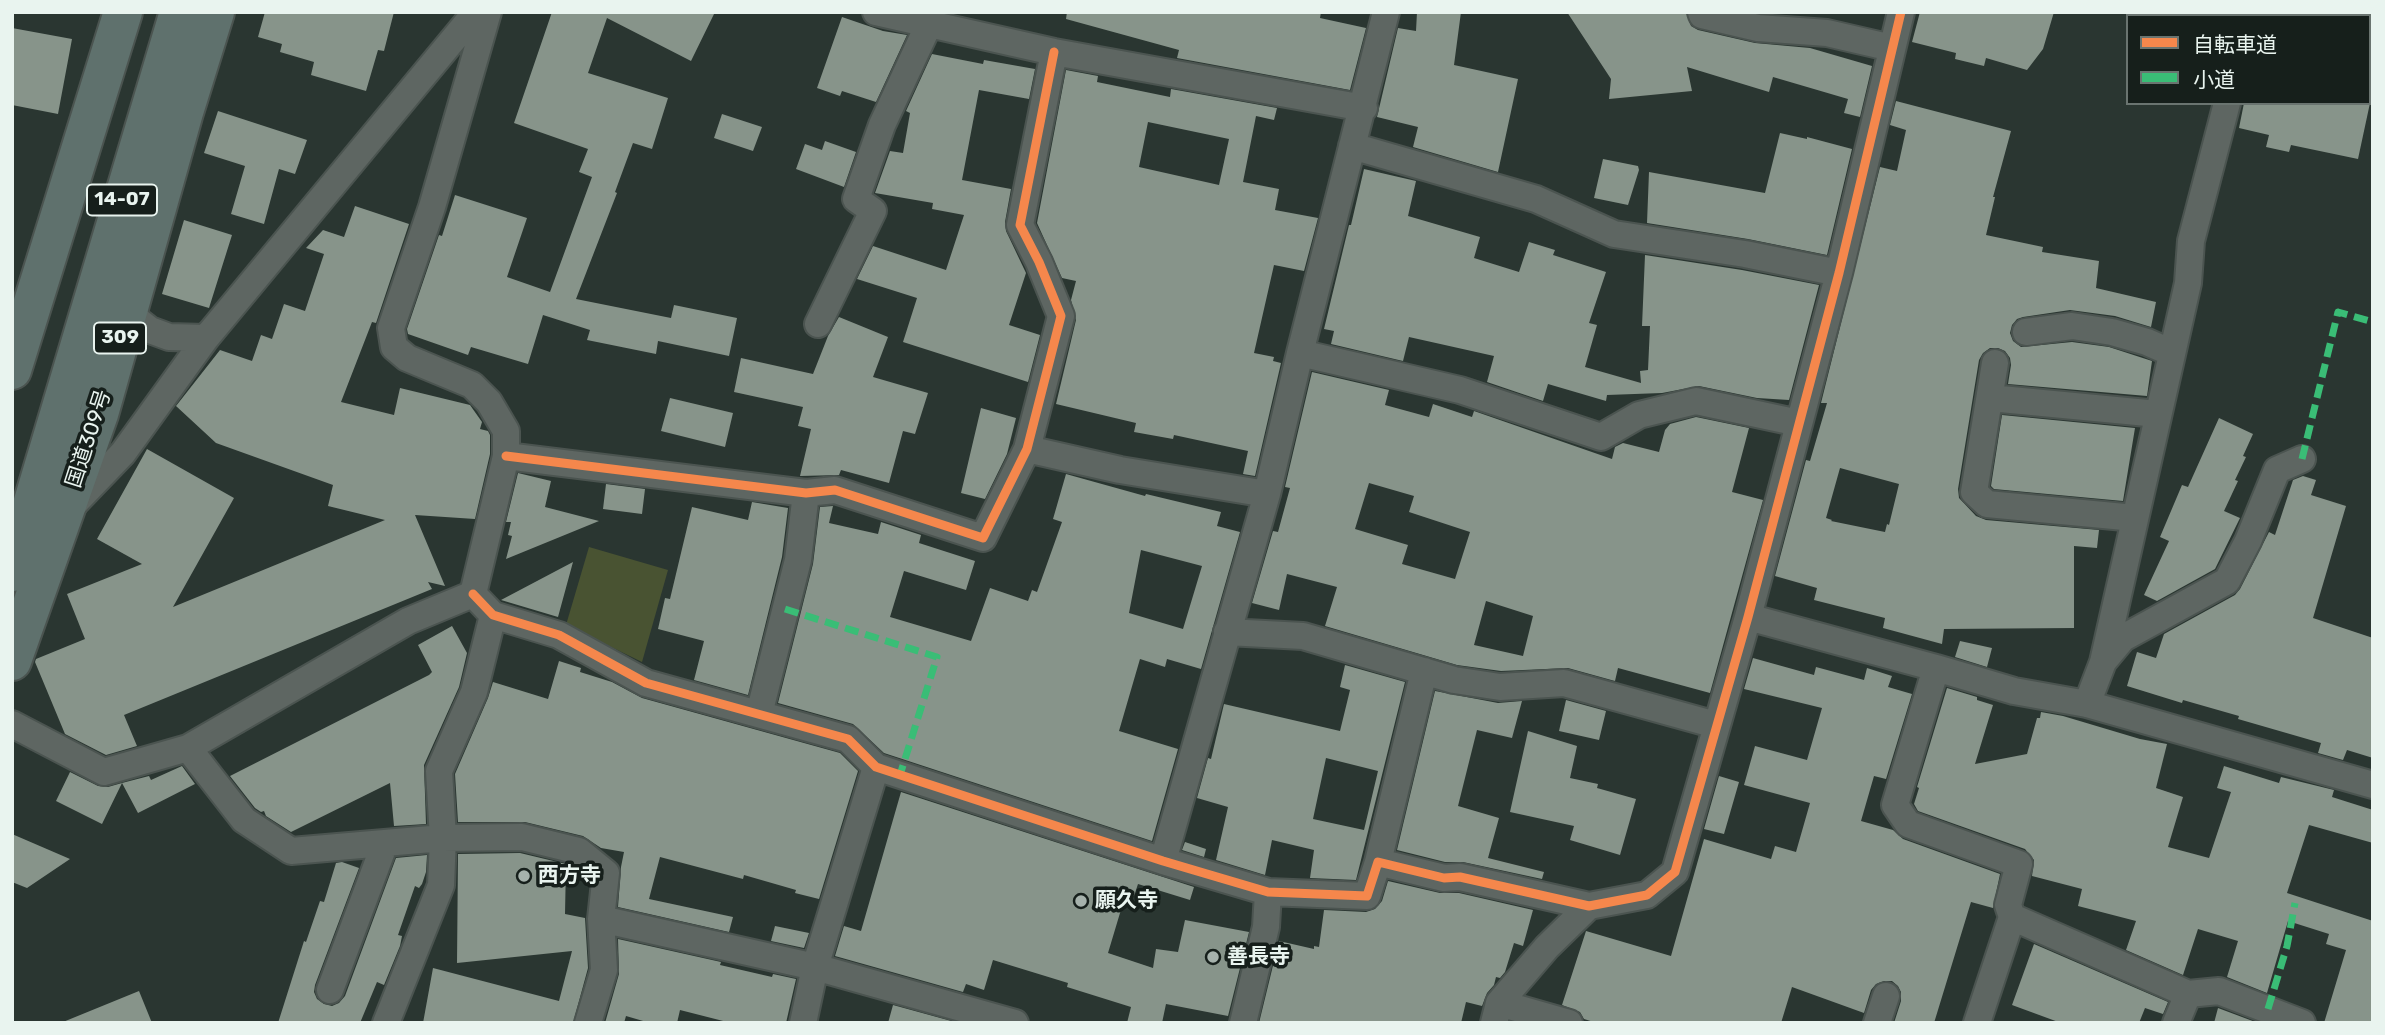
<!DOCTYPE html>
<meta charset="utf-8">
<style>
body{margin:0}
#map{position:relative;width:2385px;height:1035px;overflow:hidden;background:#2a3631;font-family:Rubik,"Noto Sans JP",sans-serif}
canvas{display:block}
.frame{position:absolute;inset:0;border:14px solid #e9f4ef;pointer-events:none}
.legend{position:absolute;left:2126px;top:14px;width:245px;height:91px;box-sizing:border-box;background:#161f1b;border:2px solid #6a7470;margin:0;padding:9px 12px;list-style:none;font-size:21px;color:#e9f4ef}
.legend li{display:flex;align-items:center;gap:14px;height:35px}
.legend b{width:35px;border:2px solid #6a7470}
</style>
<div id="map">
<canvas width="2385" height="1035"></canvas>
<div class="frame"></div>
<ul class="legend">
<li><b style="height:9px;background:#f5874c"></b>自転車道</li>
<li><b style="height:9px;background:#3abd76"></b>小道</li>
</ul>
</div>
<script>
const ctx = document.querySelector('canvas').getContext('2d');
ctx.lineJoin = 'round';
function paint(path, color) {
  ctx.fillStyle = color;
  ctx.fill(path, 'evenodd');
}
function shape(rows) {
  const path = new Path2D();
  for (const r of rows) {
    path.moveTo(r[0], r[1]);
    for (let i = 2; i < r.length; i += 2) path.lineTo(r[i], r[i + 1]);
  }
  return path;
}
function strokePath(path, color, width, dash) {
  ctx.strokeStyle = color;
  ctx.lineWidth = width;
  ctx.lineCap = dash ? 'butt' : 'round';
  ctx.setLineDash(dash || []);
  ctx.stroke(path);
}
function write(font, color, halo, rows, align = 'center') {
  ctx.font = font + ' Rubik,"Noto Sans JP",sans-serif';
  ctx.lineWidth = 7;
  ctx.setLineDash([]);
  ctx.textBaseline = 'middle';
  ctx.strokeStyle = halo;
  ctx.fillStyle = color;
  for (const [text, x, y, turn = 0] of rows) {
    ctx.save();
    ctx.translate(x, y);
    ctx.rotate((+turn || 0) * Math.PI / 180);
    ctx.textAlign = isNaN(turn) ? turn : align;
    if (halo) ctx.strokeText(text, 0, 0);
    ctx.fillText(text, 0, 0);
    ctx.restore();
  }
}
const green = shape([
 [589,547,668,570,642,662,566,625]
]);
const building = shape([
 [265,12,394,12,384,51,378,50,366,91,311,75,314,62,280,52,282,44,258,37],
 [552,12,715,12,691,61,607,18,588,73,668,98,652,149,633,143,615,192,617,193,576,299,671,318,674,305,737,318,729,356,658,341,656,354,587,340,590,330,543,315,528,364,471,347,468,355,408,334,407,329,439,235,442,236,455,195,527,218,507,277,550,292,592,177,579,172,588,149,514,123],
 [1067,12,1321,12,1320,18,1366,28,1350,90,1177,58,1179,50,1066,19],
 [1417,12,1461,12,1454,65,1518,79,1498,172,1413,147,1418,127,1377,117,1398,28,1416,31],
 [1567,12,1686,12,1691,26,1698,30,1755,43,1810,48,1872,66,1860,117,1844,113,1848,99,1773,77,1769,92,1687,67,1692,91,1609,99,1611,79],
 [1920,12,2054,12,2043,49,2027,70,1986,58,1984,66,1955,59,1956,53,1912,42],
 [842,17,883,31,907,35,876,102,842,91,840,96,817,88],
 [12,28,72,39,58,114,12,105],
 [932,54,983,64,984,60,1035,69,1029,99,979,90,962,180,1011,189,1005,222,1006,231,1026,273,1009,325,1040,335,1028,382,903,342,917,298,857,279,873,246,946,270,964,215,932,209,933,203,875,193,890,151,903,153,910,113,906,111],
 [1066,70,1098,76,1097,82,1170,97,1171,89,1277,108,1274,120,1256,116,1243,182,1279,189,1275,210,1318,218,1304,271,1274,265,1254,353,1274,357,1273,361,1281,363,1255,476,1243,474,1248,451,1174,435,1173,439,1134,432,1136,423,1056,404,1076,320,1071,300,1076,281,1062,278,1037,223],
 [1148,122,1229,139,1219,185,1139,167],
 [1896,101,2011,131,1993,197,1995,197,1986,235,2043,247,2042,252,2099,261,2096,288,2156,302,2151,327,2115,316,2070,310,2023,317,2017,319,2012,325,2010,333,2013,341,2021,347,2072,342,2109,347,2152,361,2147,396,2008,384,2011,365,2010,358,2005,351,1998,348,1990,348,1983,353,1979,360,1958,489,1959,498,1976,516,1986,520,2099,530,2097,548,2074,546,2074,628,1944,629,1942,644,1883,628,1885,618,1814,600,1817,588,1775,576,1806,460,1810,461,1827,403,1821,403,1880,167,1897,171,1906,130,1890,125],
 [1840,468,1899,484,1889,525,1887,524,1885,532,1831,521,1832,520,1826,518],
 [2244,103,2370,103,2358,159,2291,145,2289,152,2266,147,2269,135,2239,128],
 [218,111,307,140,295,174,279,169,264,224,231,214,245,166,204,153],
 [722,114,762,127,753,151,714,138],
 [1780,133,1807,139,1807,137,1852,149,1827,255,1748,239,1647,223,1649,172,1765,193],
 [825,141,856,152,844,187,796,169,805,144,822,150],
 [1603,159,1638,166,1639,170,1628,205,1594,198],
 [1364,169,1416,181,1408,216,1480,237,1474,258,1519,272,1529,242,1555,250,1553,255,1606,272,1589,323,1597,325,1585,367,1641,383,1640,371,1648,370,1650,326,1642,326,1645,255,1742,270,1819,285,1789,400,1757,398,1699,386,1662,393,1607,395,1606,401,1548,384,1543,401,1487,382,1494,356,1409,337,1403,361,1331,344,1334,331,1324,329,1349,225,1351,225],
 [355,206,409,224,376,323,372,322,341,402,394,415,400,388,470,405,482,422,480,429,488,431,490,435,490,454,475,519,415,515,445,586,428,582,432,589,124,715,137,746,106,755,65,734,35,662,36,659,85,639,67,594,142,564,97,539,147,449,234,498,173,607,385,520,328,506,333,485,216,443,176,406,220,350,252,361,261,335,272,339,284,304,305,311,324,254,306,248,323,230,344,237],
 [184,220,232,235,209,308,162,294],
 [839,317,888,337,873,377,928,393,915,434,903,431,889,483,841,470,839,475,800,476,811,429,798,426,803,407,734,392,741,358,813,374,828,336],
 [1312,372,1389,390,1385,405,1429,417,1433,404,1472,417,1474,411,1612,459,1615,447,1623,443,1659,452,1665,430,1670,424,1696,417,1749,428,1732,492,1763,500,1710,693,1618,668,1615,681,1568,668,1501,671,1457,665,1325,626,1337,587,1287,574,1279,610,1252,603,1273,531,1278,532,1290,488,1285,487],
 [1369,483,1414,496,1409,512,1470,532,1455,579,1402,564,1408,545,1355,529],
 [1486,601,1533,616,1523,656,1474,645],
 [670,398,733,413,725,447,661,431],
 [981,408,1016,418,1007,454,985,499,961,493],
 [2002,415,2135,428,2123,501,1994,489,1991,486],
 [2219,418,2253,434,2243,456,2246,457,2235,480,2238,481,2224,511,2240,518,2215,569,2157,601,2144,595,2169,541,2160,537,2182,485,2188,487],
 [518,473,551,481,545,507,599,521,506,559,512,536,508,535,511,522,506,522],
 [1066,474,1145,496,1146,494,1221,512,1217,526,1240,532,1201,669,1167,659,1165,667,1140,659,1119,731,1178,749,1152,841,884,753,853,724,778,703,813,564,820,507,833,506,829,523,878,534,881,522,921,535,919,543,975,561,966,590,904,571,890,617,971,641,990,588,1028,601,1032,590,1037,592,1062,522,1053,519],
 [1141,550,1202,566,1183,629,1129,613],
 [2303,476,2316,480,2311,495,2346,506,2313,618,2373,638,2373,758,2347,750,2343,760,2318,753,2321,743,2238,719,2239,716,2183,700,2182,703,2127,686,2137,652,2156,658,2164,634,2235,595,2240,589,2269,532,2275,535,2293,480],
 [606,484,645,489,642,514,603,509],
 [752,502,788,508,782,557,748,695,694,680,704,641,658,629,665,598,670,599,692,507,748,520],
 [573,562,558,617,501,600],
 [452,626,467,653,459,687,424,765,426,824,394,826,390,783,291,832,266,816,264,811,261,812,255,808,230,776,429,675,432,672,418,645],
 [1960,641,1992,648,1987,667,1955,657],
 [1753,658,1814,675,1816,667,1864,680,1867,668,1892,676,1888,687,1912,694,1886,779,1874,776,1861,821,1893,830,1903,839,2000,874,1993,908,1971,902,1934,1023,1894,1023,1901,1001,1901,992,1898,986,1892,981,1884,981,1876,984,1871,990,1864,1013,1792,987,1781,1023,1597,1023,1584,1019,1580,1012,1562,1005,1586,931,1671,956,1704,839,1771,859,1775,846,1796,852,1810,803,1744,785,1755,746,1807,760,1822,708,1744,689],
 [559,661,581,668,580,672,612,682,642,698,840,753,858,771,819,899,795,893,796,890,744,875,743,879,660,857,649,899,733,917,729,932,618,907,621,867,624,852,601,848,583,836,525,822,458,822,455,774,488,698,493,682,548,699],
 [1345,665,1405,682,1356,880,1310,878,1314,850,1272,840,1265,875,1216,860,1228,807,1197,798,1208,758,1211,759,1224,704,1340,731,1350,690,1340,687],
 [1326,758,1378,771,1364,830,1313,819],
 [1947,688,1977,697,1977,700,1993,705,1975,764,2027,754,2037,718,2040,718,2041,712,2063,716,2140,739,2167,744,2156,788,2183,797,2168,847,2209,858,2231,792,2217,788,2224,766,2279,783,2281,777,2334,790,2332,797,2373,810,2373,843,2309,825,2287,893,2373,921,2373,1023,2324,1023,2346,950,2326,944,2329,934,2288,921,2267,993,2227,977,2238,941,2198,929,2183,975,2126,950,2136,921,2078,906,2082,889,2032,876,2034,860,2025,849,1918,811,1914,804,1919,788,1917,787],
 [1435,691,1498,703,1522,701,1512,738,1477,730,1458,806,1499,818,1488,858,1544,872,1542,879,1463,862,1445,862,1397,850],
 [1566,700,1606,711,1599,740,1559,731],
 [1528,731,1577,746,1570,778,1598,784,1597,788,1636,799,1620,855,1570,840,1574,826,1510,812],
 [182,766,195,784,138,813,122,783,149,776,151,780],
 [70,772,98,786,108,787,122,783,102,824,56,801],
 [1719,776,1739,782,1724,834,1704,829],
 [901,792,1194,887,1190,900,1138,884,1134,896,1126,893,1108,953,1153,968,1156,949,1178,952,1185,920,1249,932,1228,1016,1166,1004,1162,1023,1127,1023,1131,1007,1067,987,1068,983,993,960,984,990,966,984,963,992,835,956,844,926,861,931],
 [12,834,70,859,27,888,12,882],
 [1185,842,1206,849,1204,857,1182,850],
 [520,853,566,864,565,914,585,918,588,968,573,1023,423,1023,433,968,559,1001,572,951,457,963,458,854],
 [427,855,426,872,422,884,419,888,415,886,398,935,402,936,400,946,384,985,377,982,360,1023,278,1023,304,941,306,942,320,901,324,902,336,863,342,862,359,868,315,985,314,992,317,999,324,1004,332,1006,339,1003,345,996,396,858],
 [1388,881,1440,893,1459,893,1533,910,1523,946,1514,943,1505,972,1500,978,1496,977,1494,985,1487,993,1482,1006,1466,1002,1461,1023,1259,1023,1279,941,1314,949,1314,946,1319,947,1324,910,1366,912,1375,909,1382,901],
 [775,926,809,933,804,948,771,941],
 [618,939,721,962,720,965,772,977,773,974,796,979,786,1023,731,1023,680,1010,677,1023,650,1023,626,1016,624,1023,605,1023,619,974],
 [2034,944,2168,1002,2163,1014,2145,1008,2139,1023,2061,1023,2012,1005],
 [139,991,152,1023,64,1023,63,1022],
 [893,1005,955,1022,888,1023],
 [2218,1008,2258,1023,2214,1023]
]);
const minor = shape([
 [876,12,1054,52,1364,108],
 [1701,12,1702,15,1758,28,1827,33,1892,48],
 [2250,16,2251,12],
 [1352,146,1536,199,1614,234,1745,254,1839,273],
 [127,312,150,330,169,337,206,338],
 [818,324,873,211,856,199,882,125,929,24],
 [2026,332,2072,326,2112,332,2147,342,2172,353],
 [1300,353,1460,390,1601,437,1639,415,1696,401,1799,423],
 [1995,363,1974,492,1987,504,2135,518],
 [1990,398,2158,414],
 [1027,449,1120,470,1267,494],
 [506,456,806,493,835,490,983,538,1027,449,1061,316,1039,262,1020,225,1054,52],
 [72,506,123,453,206,338,476,12],
 [473,594,493,615,559,635,646,683,848,739,876,767,1163,861,1268,892,1367,896,1378,862,1444,878,1460,877,1589,906,1647,895,1675,872,1748,617,1839,273,1901,12],
 [473,594,506,456,506,431,489,402,472,385,407,358,394,347,391,328,432,207,488,12],
 [1748,617,1936,668,1895,805,1908,824,2019,864,2008,905,2012,917,2188,994,2219,991,2302,1023],
 [1227,632,1303,636,1454,680,1500,687,1564,683,1716,725],
 [2103,662,2188,283,2191,241,2227,103],
 [1936,668,2014,691,2087,704,2373,785],
 [2087,704,2103,662,2123,638,2227,581,2248,541,2277,470,2302,459],
 [759,714,798,560,806,493],
 [12,724,104,772,188,748,408,621,473,594],
 [188,748,244,820,291,851,443,838,522,837,579,851,606,873,601,919,604,970,588,1023],
 [1163,861,1267,494,1300,353,1386,12],
 [1378,862,1424,671],
 [601,919,815,967,1015,1023],
 [330,990,385,843],
 [1499,1003,1569,1023],
 [386,1023,441,885,443,838,439,771,474,692,493,615],
 [803,1023,815,967,876,767],
 [1243,1023,1266,927,1268,892],
 [1494,1023,1499,1003,1547,947,1589,906],
 [1877,1023,1886,996],
 [1977,1023,2012,917],
 [2176,1023,2188,994]
]);
const highway = shape([
 [12,370,123,12],
 [12,572,179,12],
 [12,661,99,414,184,112,215,12]
]);
const quiet = shape([
 [2302,459,2338,312,2373,322],
 [785,609,937,657,900,775],
 [2268,1009,2287,946,2295,903]
]);
const cycleway = shape([
 [506,456,806,493,835,490,983,538,1027,449,1061,316,1039,262,1020,225,1054,52],
 [473,594,493,615,559,635,646,683,848,739,876,767,1163,861,1268,892,1367,896,1378,862,1444,878,1460,877,1589,906,1647,895,1675,872,1748,617,1839,273,1901,12]
]);
const markers = [
 [524,876,7,"#a6b2ac"],
 [1081,901,7,"#a6b2ac"],
 [1213,957,7,"#a6b2ac"]
];
const shields = [
 [122,200,70],
 [120,338,52]
];
const shieldNames = [
 ["14-07",122,200],
 ["309",120,338]
];
const streetNames = [
 ["国道309号",89,439,-72]
];
const poiNames = [
 ["西方寺",538,876],
 ["願久寺",1095,901],
 ["善長寺",1227,957]
];
paint(green, '#495332');
paint(building, '#87948a');
strokePath(minor, '#4b5450', 30);
strokePath(highway, '#4b5450', 42);
strokePath(minor, '#5e6662', 26);
strokePath(highway, '#5f716d', 38);
strokePath(quiet, '#3abd76', 7, [14, 7]);
strokePath(cycleway, '#f5874c', 9);
for (const [x, y, r, color] of markers) {
  const dot = new Path2D();
  dot.arc(x, y, r, 0, 2 * Math.PI);
  ctx.fillStyle = color;
  ctx.fill(dot);
  strokePath(dot, '#161f1b', 2.5);
}
for (const [x, y, w] of shields) {
  const box = new Path2D();
  box.roundRect(x - w / 2, y - 15.5, w, 31, 5);
  ctx.fillStyle = '#161f1b';
  ctx.fill(box);
  strokePath(box, '#e9f4ef', 2);
}
write('bold 19px', '#e9f4ef', null, shieldNames);
write('21px', '#e9f4ef', '#161f1b', streetNames);
write('bold 21px', '#e9f4ef', '#161f1b', poiNames, 'left');
</script>
